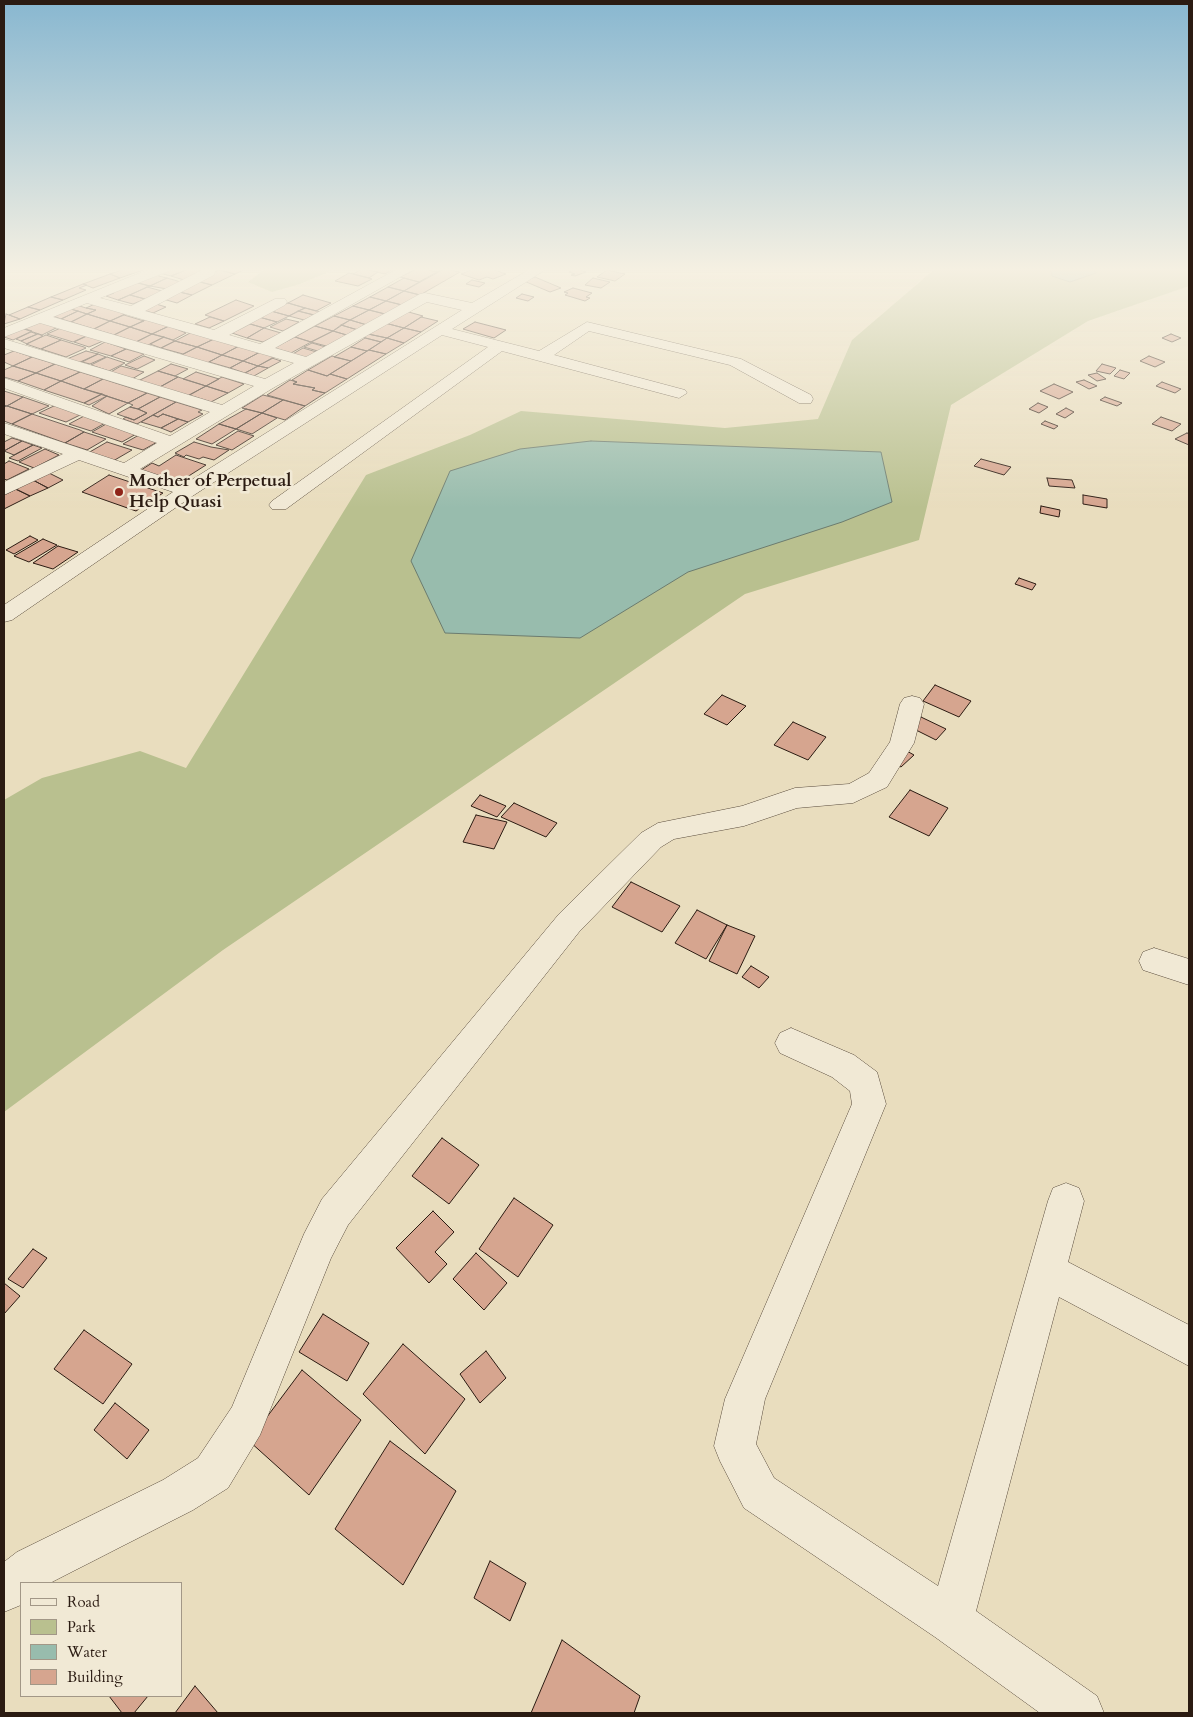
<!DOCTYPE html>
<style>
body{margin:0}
#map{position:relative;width:1193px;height:1717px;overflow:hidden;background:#e9ddbe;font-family:Cardo,serif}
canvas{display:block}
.frame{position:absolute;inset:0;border:5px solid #2b1b12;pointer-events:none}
.legend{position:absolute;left:20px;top:1582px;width:162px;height:115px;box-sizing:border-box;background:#f1e9d5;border:1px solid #a29787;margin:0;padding:6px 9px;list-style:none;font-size:15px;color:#2b1b12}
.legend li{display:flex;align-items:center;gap:10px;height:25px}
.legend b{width:25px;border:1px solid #a29787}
</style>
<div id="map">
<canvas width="1193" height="1717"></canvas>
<div class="frame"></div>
<ul class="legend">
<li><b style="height:6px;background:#f1e9d5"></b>Road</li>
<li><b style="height:14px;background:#b9c08f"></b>Park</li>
<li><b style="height:14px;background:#98bcad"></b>Water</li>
<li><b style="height:14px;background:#d6a58f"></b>Building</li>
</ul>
</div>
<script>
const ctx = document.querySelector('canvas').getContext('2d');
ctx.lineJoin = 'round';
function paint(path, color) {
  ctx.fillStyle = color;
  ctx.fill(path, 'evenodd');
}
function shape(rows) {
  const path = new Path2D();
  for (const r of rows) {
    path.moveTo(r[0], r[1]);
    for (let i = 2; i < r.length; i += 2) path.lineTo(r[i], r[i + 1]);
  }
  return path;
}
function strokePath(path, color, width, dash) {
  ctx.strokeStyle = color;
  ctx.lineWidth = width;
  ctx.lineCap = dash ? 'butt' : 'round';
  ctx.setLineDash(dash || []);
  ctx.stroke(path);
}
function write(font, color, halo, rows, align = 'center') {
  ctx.font = font + ' Cardo,serif';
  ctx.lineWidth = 5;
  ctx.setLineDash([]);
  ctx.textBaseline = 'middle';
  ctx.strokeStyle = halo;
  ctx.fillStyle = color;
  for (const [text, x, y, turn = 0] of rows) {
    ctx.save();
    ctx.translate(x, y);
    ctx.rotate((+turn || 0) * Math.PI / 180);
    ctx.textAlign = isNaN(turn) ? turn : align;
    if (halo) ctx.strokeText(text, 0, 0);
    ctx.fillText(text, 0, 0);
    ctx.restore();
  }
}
const green = shape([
 [266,268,338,268,300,284,272,292,248,282],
 [936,268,1189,268,1189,286,1088,321,951,405,919,540,745,594,223,950,4,1112,4,800,42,778,140,751,186,768,366,475,470,435,521,411,725,428,818,419,852,340]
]);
const water = shape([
 [1055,268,1093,268,1096,273,1070,282,1052,276,1051,270,1055,268],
 [591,441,881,452,892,502,842,522,688,572,580,638,445,633,411,561,450,471,520,449,591,441]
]);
const building = shape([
 [128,268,149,268,120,278,110,274,128,268],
 [171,268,191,268,171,276,159,273,171,268],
 [191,268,204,272,184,280,171,276,191,268],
 [224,268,248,268,235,274,219,270,224,268],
 [361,268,386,268,393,269,385,274,361,268],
 [419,268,437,272,419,282,400,277,419,268],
 [419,268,445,268,437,272,419,268],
 [476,268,489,268,506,274,493,279,487,277,479,280,461,274,476,268],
 [362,269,378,272,369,278,353,274,362,269],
 [444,269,460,272,420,295,404,291,444,269],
 [576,269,586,272,575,276,571,275,575,274,569,272,576,269],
 [219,270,235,274,212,285,196,281,219,270],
 [607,270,625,274,615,281,597,277,607,270],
 [349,273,369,278,372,279,358,286,335,281,349,273],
 [110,274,120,278,93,288,83,284,110,274],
 [155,275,167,278,150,286,138,283,155,275],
 [535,277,561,288,550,292,524,281,535,277],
 [167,278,181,282,167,289,150,286,167,278],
 [404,278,419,282,404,291,388,287,404,278],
 [593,278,610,282,601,288,585,285,593,278],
 [472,280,485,283,479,287,466,284,472,280],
 [196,281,212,285,192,295,176,291,196,281],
 [138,283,150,286,118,300,106,296,114,293,109,291,138,283],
 [83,284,87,285,79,288,86,290,63,300,51,297,83,284],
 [147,287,162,291,145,299,130,295,147,287],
 [388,287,404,291,386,301,370,297,388,287],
 [573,288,592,293,586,297,590,298,585,301,565,295,568,293,564,292,573,288],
 [404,291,420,295,402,305,386,301,404,291],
 [179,292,192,295,177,303,163,299,179,292],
 [522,294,534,297,528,301,516,298,522,294],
 [130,295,145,299,133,304,118,300,130,295],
 [303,295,331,303,316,311,288,303,303,295],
 [51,297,63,300,40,310,28,307,51,297],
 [370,297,386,301,369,310,353,306,370,297],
 [236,300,254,306,224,321,205,315,236,300],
 [386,301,402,305,385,314,369,310,386,301],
 [288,303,305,308,289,316,271,311,288,303],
 [73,304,86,308,96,310,87,314,64,307,73,304],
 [95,304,127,313,110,321,87,314,96,310,86,308,95,304],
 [156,304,166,307,153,313,143,310,156,304],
 [353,306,369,310,350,320,334,316,353,306],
 [28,307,40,310,20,319,9,315,28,307],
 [64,307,78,311,61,319,48,314,64,307],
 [305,308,321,312,314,315,298,311,305,308],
 [369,310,385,314,367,325,350,320,369,310],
 [78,311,87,314,71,322,61,319,78,311],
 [271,311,289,316,277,322,259,317,271,311],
 [298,311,314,315,304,320,289,316,298,311],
 [405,311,423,316,404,328,385,323,405,311],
 [6,314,9,315,20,319,4,324,6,314],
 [87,314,110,321,94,329,71,322,87,314],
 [124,315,144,321,130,327,110,321,124,315],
 [334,316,350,320,333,331,315,326,334,316],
 [210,317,224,321,209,328,195,324,210,317],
 [259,317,277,322,264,328,247,323,259,317],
 [421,317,438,321,421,332,404,328,421,317],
 [147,319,169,326,152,334,130,327,147,319],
 [286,319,299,322,283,331,270,327,286,319],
 [350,320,367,325,358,330,341,325,350,320],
 [110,321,130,327,114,335,94,329,110,321],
 [40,322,58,327,42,335,24,329,40,322],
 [475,322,506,330,494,338,463,329,475,322],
 [385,323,404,328,387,338,368,334,385,323],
 [250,324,264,328,247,338,232,333,250,324],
 [341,325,358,330,350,336,333,331,341,325],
 [169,326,186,333,173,340,152,334,169,326],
 [315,326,333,331,311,342,295,337,315,326],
 [19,327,32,331,13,340,4,337,4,334,19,327],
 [63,327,88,335,73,342,47,334,63,327],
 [130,327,152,334,136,342,114,335,130,327],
 [264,328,281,333,263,342,247,338,264,328],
 [404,328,421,332,404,343,387,338,404,328],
 [333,331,350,336,330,347,311,342,333,331],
 [31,332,37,334,21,341,16,339,31,332],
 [192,332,214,339,197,347,175,341,192,332],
 [38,334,43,336,27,344,21,341,38,334],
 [152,334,164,337,148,345,136,342,152,334],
 [368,334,387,338,381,342,362,337,368,334],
 [1171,334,1181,338,1172,342,1162,338,1171,334],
 [46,335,61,340,41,349,26,344,46,335],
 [87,336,103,341,89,347,74,342,87,336],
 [164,337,175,341,161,348,150,344,164,337],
 [295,337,311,342,291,353,274,348,295,337],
 [365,338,381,342,367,351,351,347,365,338],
 [387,338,404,343,386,354,369,350,387,338],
 [214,339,239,346,222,355,197,347,214,339],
 [61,340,84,347,86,348,66,357,41,349,61,340],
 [175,341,197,347,183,354,161,348,175,341],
 [105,342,126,349,111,356,90,350,105,342],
 [312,343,329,348,321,352,304,347,312,343],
 [239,346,260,352,243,361,222,355,239,346],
 [197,347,222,355,205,364,180,356,197,347],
 [351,347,367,351,351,361,334,357,351,347],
 [303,348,320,353,308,360,291,355,303,348],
 [126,349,144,354,129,362,111,356,126,349],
 [369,350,386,354,347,379,330,374,369,350],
 [14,351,32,357,13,366,4,362,4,355,14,351],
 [86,351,98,354,78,363,67,359,86,351],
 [260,352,275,357,258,366,243,361,260,352],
 [98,354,106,357,90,364,82,362,98,354],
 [222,355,243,361,230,368,209,362,222,355],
 [144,356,155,360,137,369,125,365,144,356],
 [332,356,351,361,327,376,308,370,332,356],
 [1149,356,1165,362,1155,367,1140,361,1149,356],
 [32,357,55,364,36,373,13,366,32,357],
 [107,357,125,363,109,371,91,365,107,357],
 [272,358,281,361,268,368,258,366,272,358],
 [243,361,258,366,245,373,230,368,243,361],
 [55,364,80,372,61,381,36,373,55,364],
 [171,364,188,369,175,376,158,371,171,364],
 [1102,364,1116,368,1110,374,1096,371,1102,364],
 [13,366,36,373,18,381,4,377,4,370,13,366],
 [121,366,144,372,132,379,109,373,121,366],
 [258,366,268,368,254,376,245,373,258,366],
 [308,370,327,376,330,374,347,379,325,393,312,390,315,388,293,384,297,382,292,380,308,370],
 [1120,370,1130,373,1124,379,1114,376,1120,370],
 [158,371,178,377,158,388,138,381,158,371],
 [80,372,103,379,84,389,61,381,80,372],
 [196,372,219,379,206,386,183,379,196,372],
 [36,373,61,381,44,390,18,381,36,373],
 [1097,373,1106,379,1097,381,1088,375,1097,373],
 [178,377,206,386,186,397,158,388,178,377],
 [222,377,244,384,228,393,206,386,222,377],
 [103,379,147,393,128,403,84,389,103,379],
 [290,380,297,382,293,384,315,388,312,390,325,393,305,406,267,395,290,380],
 [1084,380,1097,386,1089,389,1076,382,1084,380],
 [61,381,84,389,102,394,84,403,44,390,61,381],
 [1162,382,1181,389,1175,393,1156,386,1162,382],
 [1054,384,1073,392,1059,399,1040,391,1054,384],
 [206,386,228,393,211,402,189,395,206,386],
 [4,391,23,397,7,406,4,405,4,391],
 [147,393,160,397,138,409,130,407,133,405,128,403,147,393],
 [102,394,107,396,89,405,84,403,102,394],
 [263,395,283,400,262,413,242,408,263,395],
 [107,396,128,403,109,414,92,406,107,396],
 [23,397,49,406,32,414,7,406,23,397],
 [160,397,176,402,137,424,123,419,126,417,134,420,147,413,138,409,160,397],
 [1105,397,1122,403,1117,406,1100,400,1105,397],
 [283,400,305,406,285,420,262,413,283,400],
 [176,402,202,410,198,412,203,414,188,422,163,414,158,417,153,415,176,402],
 [1038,403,1048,407,1039,413,1029,409,1038,403],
 [56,405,82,414,66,422,39,413,56,405],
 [7,406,32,414,12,424,4,421,4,407,7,406],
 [130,407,138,409,147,413,134,420,117,414,130,407],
 [1066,408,1074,412,1065,418,1056,414,1066,408],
 [246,409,262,413,236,429,219,424,246,409],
 [262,413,277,418,252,434,236,429,262,413],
 [32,414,80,430,84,432,65,443,12,424,32,414],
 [163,414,178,419,161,428,141,422,153,415,158,417,163,414],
 [86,415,107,422,91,431,69,424,86,415],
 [1161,417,1181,424,1172,431,1152,424,1161,417],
 [178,419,188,422,171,432,161,428,178,419],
 [1045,421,1058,426,1054,429,1041,424,1045,421],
 [108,423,138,433,122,442,92,432,108,423],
 [219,424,236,429,212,444,196,439,219,424],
 [238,431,254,436,232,450,216,445,238,431],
 [84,432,106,439,87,450,65,443,84,432],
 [1187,433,1189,434,1189,445,1175,439,1187,433],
 [139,435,159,441,143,450,123,444,139,435],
 [12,438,22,441,4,451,4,442,12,438],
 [22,441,33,445,14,455,4,451,22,441],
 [107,442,132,450,113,461,88,453,107,442],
 [194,442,211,447,229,450,214,460,203,457,199,459,186,455,184,457,175,453,194,442],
 [33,445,42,448,18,461,9,458,33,445],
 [45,449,59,455,34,468,19,462,45,449],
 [176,455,206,465,176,484,138,472,152,463,159,466,176,455],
 [981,459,1011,467,1004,475,974,466,981,459],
 [9,461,29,469,7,480,4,479,4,464,9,461],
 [47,472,63,480,48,488,31,479,47,472],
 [109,475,163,493,136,511,82,492,109,475],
 [1047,478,1072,480,1075,488,1049,486,1047,478],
 [31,479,48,488,30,496,13,488,31,479],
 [16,489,30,496,4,509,4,495,16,489],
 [1083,495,1107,499,1107,508,1083,504,1083,495],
 [1041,506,1060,510,1059,517,1040,513,1041,506],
 [30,536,38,540,14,554,6,550,30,536],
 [43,539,57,545,29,562,14,556,43,539],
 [58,546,78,552,53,569,33,563,58,546],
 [1019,578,1036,584,1032,590,1015,584,1019,578],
 [935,685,971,701,959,717,923,701,935,685],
 [722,695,746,706,727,725,704,714,722,695],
 [921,717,946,729,936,740,912,728,921,717],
 [793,722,826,737,808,760,774,745,793,722],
 [905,750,914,755,901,767,892,762,905,750],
 [910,790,948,808,929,836,889,817,910,790],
 [480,795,506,806,497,817,471,806,480,795],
 [514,803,557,823,546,837,501,817,514,803],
 [476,815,507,822,494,849,463,842,476,815],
 [631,882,680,906,662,932,612,907,631,882],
 [697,910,727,925,706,959,675,943,697,910],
 [727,925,755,936,737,974,709,961,727,925],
 [751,966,769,977,759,988,742,977,751,966],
 [442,1138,479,1165,449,1204,412,1176,442,1138],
 [514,1198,553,1225,518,1277,479,1249,514,1198],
 [433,1211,454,1232,435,1252,447,1264,429,1283,396,1248,433,1211],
 [33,1249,47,1258,23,1288,8,1279,33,1249],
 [476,1253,507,1283,484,1310,453,1279,476,1253],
 [4,1283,20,1296,4,1314,4,1283],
 [323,1314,369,1343,347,1381,299,1352,323,1314],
 [84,1330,132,1364,103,1404,54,1369,84,1330],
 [403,1344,465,1399,425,1454,363,1394,403,1344],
 [486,1351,506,1378,480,1403,460,1374,486,1351],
 [302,1370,361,1420,309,1495,249,1441,302,1370],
 [115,1403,149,1430,127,1459,94,1430,115,1403],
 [390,1441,456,1491,403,1585,335,1529,390,1441],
 [490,1561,526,1583,510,1621,474,1598,490,1561],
 [562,1640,640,1696,634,1713,531,1713,562,1640],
 [195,1686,218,1713,175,1713,195,1686],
 [109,1696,148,1696,134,1713,122,1713,109,1696]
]);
const minor = shape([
 [152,268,171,268,169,271,100,298,131,306,202,270,200,268,216,268,214,275,145,311,214,330,275,299,285,299,287,302,285,305,229,335,260,344,399,268,416,268,275,348,306,357,420,294,425,293,472,303,532,268,548,268,452,329,539,351,587,322,741,359,811,395,813,399,811,403,799,403,730,365,589,331,554,355,685,390,687,393,679,398,502,351,286,509,272,509,269,505,272,501,488,347,442,335,194,495,12,620,4,622,4,605,173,492,79,460,4,495,4,482,63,454,4,434,4,423,124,463,157,443,4,388,4,378,170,436,210,412,4,348,4,339,222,405,254,386,40,323,4,337,4,328,152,268],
 [427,302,462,310,185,484,140,469,273,388,427,302],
 [87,303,210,339,294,363,265,379,53,317,87,303],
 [912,696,920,698,924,704,914,743,887,787,853,803,797,808,744,826,674,839,661,847,579,932,348,1225,331,1258,260,1435,228,1488,193,1510,50,1583,21,1583,21,1605,4,1612,4,1562,17,1552,163,1480,198,1458,232,1407,304,1234,322,1199,559,914,641,833,658,823,742,806,795,788,849,784,869,773,890,742,900,704,904,698,912,696],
 [1154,948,1189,959,1189,985,1143,970,1139,961,1143,952,1154,948],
 [791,1028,854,1055,877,1072,886,1104,765,1399,756,1444,774,1478,938,1586,1048,1201,1053,1188,1066,1183,1079,1188,1084,1201,1068,1262,1189,1325,1189,1366,1059,1297,976,1611,1097,1696,1104,1713,1040,1713,935,1637,744,1508,720,1461,714,1446,725,1399,852,1104,850,1091,832,1077,780,1053,775,1043,780,1033,791,1028]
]);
const markers = [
 [119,492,5,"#8f2418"]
];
const farPoinames = [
 ["Mother of Perpetual",129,482],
 ["Help Quasi",129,503]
];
paint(green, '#b9c08f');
paint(water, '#98bcad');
strokePath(water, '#6c7c6f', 1);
paint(building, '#d6a58f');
strokePath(building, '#2b1b12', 1);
strokePath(minor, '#5a4c3d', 1);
paint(minor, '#f1e9d5');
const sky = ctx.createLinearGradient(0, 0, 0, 508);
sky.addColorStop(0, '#88b7d0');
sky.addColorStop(0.53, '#f5f0e2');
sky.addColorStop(1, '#f5f0e200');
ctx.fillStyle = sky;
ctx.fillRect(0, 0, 1193, 508);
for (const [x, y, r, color] of markers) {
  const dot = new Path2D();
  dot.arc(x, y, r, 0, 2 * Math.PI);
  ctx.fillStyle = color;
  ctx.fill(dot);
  strokePath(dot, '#f1e9d5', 2);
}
write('bold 18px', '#2b1b12', '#f1e9d5', farPoinames, 'left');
</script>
